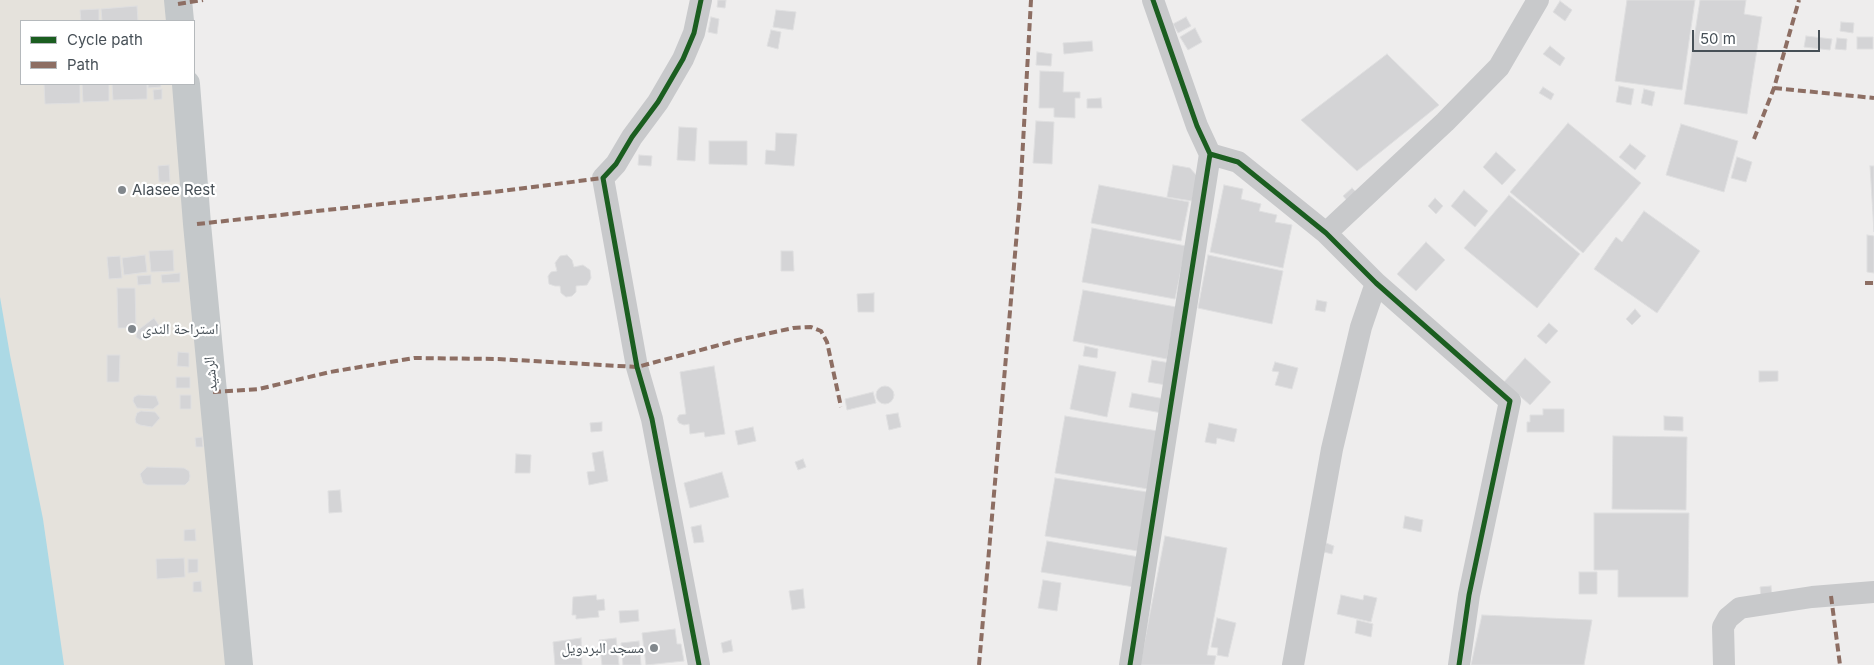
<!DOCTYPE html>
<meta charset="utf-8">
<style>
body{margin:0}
#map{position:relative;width:1874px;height:665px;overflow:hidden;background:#eeeded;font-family:Inter,sans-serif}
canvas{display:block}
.legend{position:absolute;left:20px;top:20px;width:175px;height:65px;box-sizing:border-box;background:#fff;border:1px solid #b5b9bc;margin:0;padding:6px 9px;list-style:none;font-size:15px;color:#475057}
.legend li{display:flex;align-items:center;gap:10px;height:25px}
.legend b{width:25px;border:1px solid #b5b9bc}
.scale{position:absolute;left:1692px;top:30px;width:128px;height:22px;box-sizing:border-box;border:2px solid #475057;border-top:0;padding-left:6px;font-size:15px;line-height:18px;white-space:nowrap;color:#475057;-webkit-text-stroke:4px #fff;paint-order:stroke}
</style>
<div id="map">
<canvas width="1874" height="665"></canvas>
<ul class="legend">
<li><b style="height:6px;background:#1b5e20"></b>Cycle path</li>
<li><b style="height:6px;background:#8d6e63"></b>Path</li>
</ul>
<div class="scale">50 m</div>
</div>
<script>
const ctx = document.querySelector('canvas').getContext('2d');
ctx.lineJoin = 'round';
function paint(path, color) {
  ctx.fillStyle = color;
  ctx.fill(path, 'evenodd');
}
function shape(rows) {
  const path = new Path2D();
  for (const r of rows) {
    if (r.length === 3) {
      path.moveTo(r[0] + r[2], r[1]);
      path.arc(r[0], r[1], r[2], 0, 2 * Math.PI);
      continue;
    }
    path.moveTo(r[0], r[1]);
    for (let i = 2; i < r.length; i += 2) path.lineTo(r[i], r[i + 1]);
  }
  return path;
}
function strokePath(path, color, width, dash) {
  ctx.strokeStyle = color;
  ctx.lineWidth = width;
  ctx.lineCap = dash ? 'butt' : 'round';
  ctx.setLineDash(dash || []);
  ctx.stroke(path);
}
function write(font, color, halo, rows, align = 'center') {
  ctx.font = font + ' Inter,"Noto Naskh Arabic",sans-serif';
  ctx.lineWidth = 4.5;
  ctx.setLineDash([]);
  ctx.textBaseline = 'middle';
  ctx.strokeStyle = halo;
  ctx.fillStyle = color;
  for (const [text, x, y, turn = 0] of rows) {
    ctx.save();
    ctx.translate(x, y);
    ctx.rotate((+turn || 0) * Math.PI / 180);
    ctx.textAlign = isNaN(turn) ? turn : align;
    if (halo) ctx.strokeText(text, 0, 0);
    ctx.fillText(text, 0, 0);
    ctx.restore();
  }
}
const sand = shape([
 [0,0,171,0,173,21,21,21,21,84,179,84,231,665,36,665,0,462]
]);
const water = shape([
 [0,297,10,355,43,519,64,665,0,665]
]);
const building = shape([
 [718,0,726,0,725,8,717,7,718,0],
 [1627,0,1695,0,1682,90,1615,81,1627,0],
 [1700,0,1746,0,1744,14,1762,17,1747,114,1684,104,1700,0],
 [1560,1,1572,10,1565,21,1553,12,1560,1],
 [137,6,138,21,102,21,101,9,137,6],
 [99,9,99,21,81,21,80,10,99,9],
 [776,10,796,12,793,30,773,27,776,10],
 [711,17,719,19,717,34,708,32,711,17],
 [1186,17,1191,26,1178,33,1173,24,1186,17],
 [1841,22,1854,23,1853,33,1840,31,1841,22],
 [1195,28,1202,42,1188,50,1180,37,1195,28],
 [771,30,781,32,778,49,767,46,771,30],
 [1806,36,1832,39,1830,50,1804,47,1806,36],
 [1857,37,1873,37,1873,49,1857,49,1857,37],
 [1837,38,1847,39,1846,50,1835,49,1837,38],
 [1092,41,1093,51,1064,54,1063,43,1092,41],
 [1550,46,1565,58,1560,66,1543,54,1550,46],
 [1037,52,1052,54,1051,66,1036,65,1037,52],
 [1387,54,1439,105,1357,171,1301,120,1387,54],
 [1040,71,1064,72,1063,92,1080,92,1080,98,1075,98,1075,118,1054,117,1054,108,1039,108,1040,71],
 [44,84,80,84,80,103,45,104,44,84],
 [82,84,109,84,109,101,83,102,82,84],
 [112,84,147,84,147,99,113,100,112,84],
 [148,84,161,84,161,87,148,88,148,84],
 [1619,86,1634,89,1631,105,1616,102,1619,86],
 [1543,87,1554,94,1551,100,1539,93,1543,87],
 [162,89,162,99,154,100,153,90,162,89],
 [1644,89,1655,92,1652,106,1641,103,1644,89],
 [1101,98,1102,108,1087,108,1087,99,1101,98],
 [1036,121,1054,122,1052,164,1033,163,1036,121],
 [1568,123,1641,183,1583,253,1510,192,1568,123],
 [1681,124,1738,141,1724,192,1666,175,1681,124],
 [679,127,697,128,695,161,677,160,679,127],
 [776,133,797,134,794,166,765,164,766,150,775,151,776,133],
 [709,141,747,141,747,165,709,164,709,141],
 [1630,144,1646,156,1635,170,1619,157,1630,144],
 [1496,152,1516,170,1502,185,1483,167,1496,152],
 [639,155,652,156,651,166,638,165,639,155],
 [1737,157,1752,162,1746,182,1731,178,1737,157],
 [169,165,170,182,159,182,158,166,169,165],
 [1173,165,1190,168,1197,176,1192,201,1167,197,1173,165],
 [1870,166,1874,166,1874,232,1870,166],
 [1099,185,1189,202,1181,241,1091,223,1099,185],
 [1224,185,1243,189,1241,199,1261,204,1259,211,1277,215,1275,222,1292,225,1283,268,1210,252,1224,185],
 [1352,188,1360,196,1351,205,1343,196,1352,188],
 [1464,190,1488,211,1475,227,1451,206,1464,190],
 [1509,195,1580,254,1537,308,1464,248,1509,195],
 [1435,198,1443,206,1436,214,1428,206,1435,198],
 [1644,211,1700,251,1657,313,1594,269,1616,237,1622,242,1644,211],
 [1092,228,1186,246,1175,299,1082,282,1092,228],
 [1867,235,1874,236,1874,273,1867,272,1867,235],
 [1426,242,1445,260,1416,291,1397,274,1426,242],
 [173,250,174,271,151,272,149,251,173,250],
 [781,251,793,251,794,271,781,271,781,251],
 [145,255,147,272,124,275,122,258,145,255],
 [567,255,572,260,574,267,583,265,590,270,591,278,587,285,576,286,576,292,572,296,566,297,561,293,560,286,555,286,549,284,548,276,551,272,557,271,555,263,560,256,567,255],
 [1208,255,1283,271,1272,324,1198,308,1208,255],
 [120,256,122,278,109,279,107,257,120,256],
 [180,273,180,282,162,283,161,275,180,273],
 [151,275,151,284,138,285,137,276,151,275],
 [117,288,135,288,136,328,118,328,117,288],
 [1083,290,1176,307,1167,359,1073,341,1083,290],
 [874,293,874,312,858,312,857,294,874,293],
 [1317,300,1327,302,1325,312,1315,310,1317,300],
 [1635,309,1641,316,1632,325,1626,319,1635,309],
 [154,318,160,327,142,340,140,340,136,337,137,331,154,318],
 [1549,323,1558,331,1546,344,1537,336,1549,323],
 [1085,346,1098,349,1097,358,1083,356,1085,346],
 [178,352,189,353,189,367,177,366,178,352],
 [107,355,120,355,119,382,107,382,107,355],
 [1525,358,1551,382,1530,405,1504,382,1525,358],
 [1152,360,1170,363,1166,385,1148,382,1152,360],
 [1275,362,1298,368,1292,389,1275,385,1279,372,1272,371,1275,362],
 [1079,365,1116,372,1107,417,1070,409,1079,365],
 [714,366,725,434,705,437,704,432,690,434,689,424,684,425,679,423,677,419,679,415,686,414,680,372,714,366],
 [1759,371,1778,371,1778,381,1759,382,1759,371],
 [176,377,190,377,190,388,176,388,176,377],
 [885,395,9],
 [873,392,876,403,847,410,845,399,873,392],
 [1132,393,1165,399,1162,413,1129,407,1132,393],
 [138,395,156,396,159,404,153,409,137,408,133,401,134,397,138,395],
 [180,395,191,395,191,409,180,409,180,395],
 [1543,409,1564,409,1564,432,1527,432,1527,422,1530,422,1530,415,1543,415,1543,409],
 [141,411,155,412,160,418,152,427,140,425,136,423,135,419,137,413,141,411],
 [898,413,901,427,889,430,886,415,898,413],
 [1065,416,1158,431,1148,489,1055,473,1065,416],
 [1664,416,1683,417,1683,431,1664,430,1664,416],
 [602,422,602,431,591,432,590,423,602,422],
 [1209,423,1237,429,1234,442,1217,438,1216,444,1205,442,1209,423],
 [753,427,756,441,738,445,735,431,753,427],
 [1613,436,1687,437,1686,510,1612,509,1613,436],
 [202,437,203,447,196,447,195,438,202,437],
 [603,451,608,481,589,485,587,472,595,471,592,453,603,451],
 [516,454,531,455,530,473,515,473,516,454],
 [803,459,806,467,798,470,795,462,803,459],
 [147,467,184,468,189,471,190,476,189,481,185,485,147,485,143,483,140,474,147,467],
 [722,472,729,497,690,508,684,483,722,472],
 [1055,478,1147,492,1138,551,1045,536,1055,478],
 [340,490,342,512,329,513,328,491,340,490],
 [1594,513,1689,513,1688,597,1618,597,1618,570,1594,570,1594,513],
 [1405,516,1423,520,1421,532,1403,528,1405,516],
 [701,525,704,542,694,543,691,527,701,525],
 [195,529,196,541,184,541,184,530,195,529],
 [1165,536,1227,548,1207,655,1216,656,1214,665,1140,665,1165,536],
 [1047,541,1139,557,1134,587,1041,572,1047,541],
 [1326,543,1334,546,1332,554,1324,552,1326,543],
 [184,558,185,577,157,579,156,559,184,558],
 [188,559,198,559,198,572,188,573,188,559],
 [1579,572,1597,572,1597,594,1579,594,1579,572],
 [1043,580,1061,583,1057,611,1038,608,1043,580],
 [201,581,202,592,193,592,193,582,201,581],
 [1771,586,1772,597,1761,597,1760,587,1771,586],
 [803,589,805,608,792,610,789,591,803,589],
 [596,595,597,600,604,599,605,610,598,611,599,617,576,619,576,615,572,615,573,597,596,595],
 [1341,595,1363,600,1364,595,1377,598,1371,622,1337,614,1341,595],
 [638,610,639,621,620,623,619,611,638,610],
 [1482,615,1592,620,1584,665,1471,665,1482,615],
 [1217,618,1236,623,1228,657,1217,655,1218,648,1211,647,1217,618],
 [1357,620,1373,624,1371,637,1355,633,1357,620],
 [675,629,677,644,681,644,684,661,646,665,642,633,675,629],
 [581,638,582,665,555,665,553,642,581,638],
 [616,638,619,665,602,665,599,640,616,638],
 [731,640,733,651,723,653,721,643,731,640],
 [639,641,641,665,623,665,621,643,639,641]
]);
const minor = shape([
 [1153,0,1197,126,1210,154,1238,162,1326,233,1376,283,1510,401,1469,595,1459,665],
 [1326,233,1445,122,1499,67,1538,0],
 [699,665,652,419,637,367,603,178,616,164,632,137,658,102,683,59,694,33,701,0],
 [1130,665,1210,154],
 [1293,665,1332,449,1361,327,1376,283],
 [1724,665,1723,627,1728,618,1740,608,1812,597,1874,592]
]);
const major = shape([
 [178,0,180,21],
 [186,84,197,224,239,665]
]);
const quiet = shape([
 [178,4,203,0],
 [1774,88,1874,98],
 [1754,139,1774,88,1799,0],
 [197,224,493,192,603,178],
 [1865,283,1874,283],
 [213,392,259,389,330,372,414,358,498,359,637,367,738,340,793,328,811,327,821,331,827,342,841,407],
 [1831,596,1840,665],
 [979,665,1020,197,1031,0]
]);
const cycleway = shape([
 [1153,0,1197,126,1210,154,1238,162,1326,233,1376,283,1510,401,1469,595,1459,665],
 [699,665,652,419,637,367,603,178,616,164,632,137,658,102,683,59,694,33,701,0],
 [1130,665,1210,154]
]);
const markers = [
 [122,190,5,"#81878c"],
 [132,329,5,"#81878c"],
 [654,648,5,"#81878c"]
];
const poiNames = [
 ["Alasee Rest",132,190],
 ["استراحة الندى",142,329],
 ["مسجد البردويل",644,648,"right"]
];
const streetNames = [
 ["الرشيد",211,374,-95]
];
paint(sand, '#e5e2dc');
paint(water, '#acd9e5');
paint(building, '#d4d4d6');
strokePath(building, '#dfdfe0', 1);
strokePath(minor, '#c8c9cb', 22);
strokePath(major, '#c4c8ca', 28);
strokePath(quiet, '#8d6e63', 4, [8, 4]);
strokePath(cycleway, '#1b5e20', 5);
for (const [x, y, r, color] of markers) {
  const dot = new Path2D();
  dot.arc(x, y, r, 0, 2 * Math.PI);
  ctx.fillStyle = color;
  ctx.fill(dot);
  strokePath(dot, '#fff', 2);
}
write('15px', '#475057', '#fff', poiNames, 'left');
write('15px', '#475057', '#fff', streetNames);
</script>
